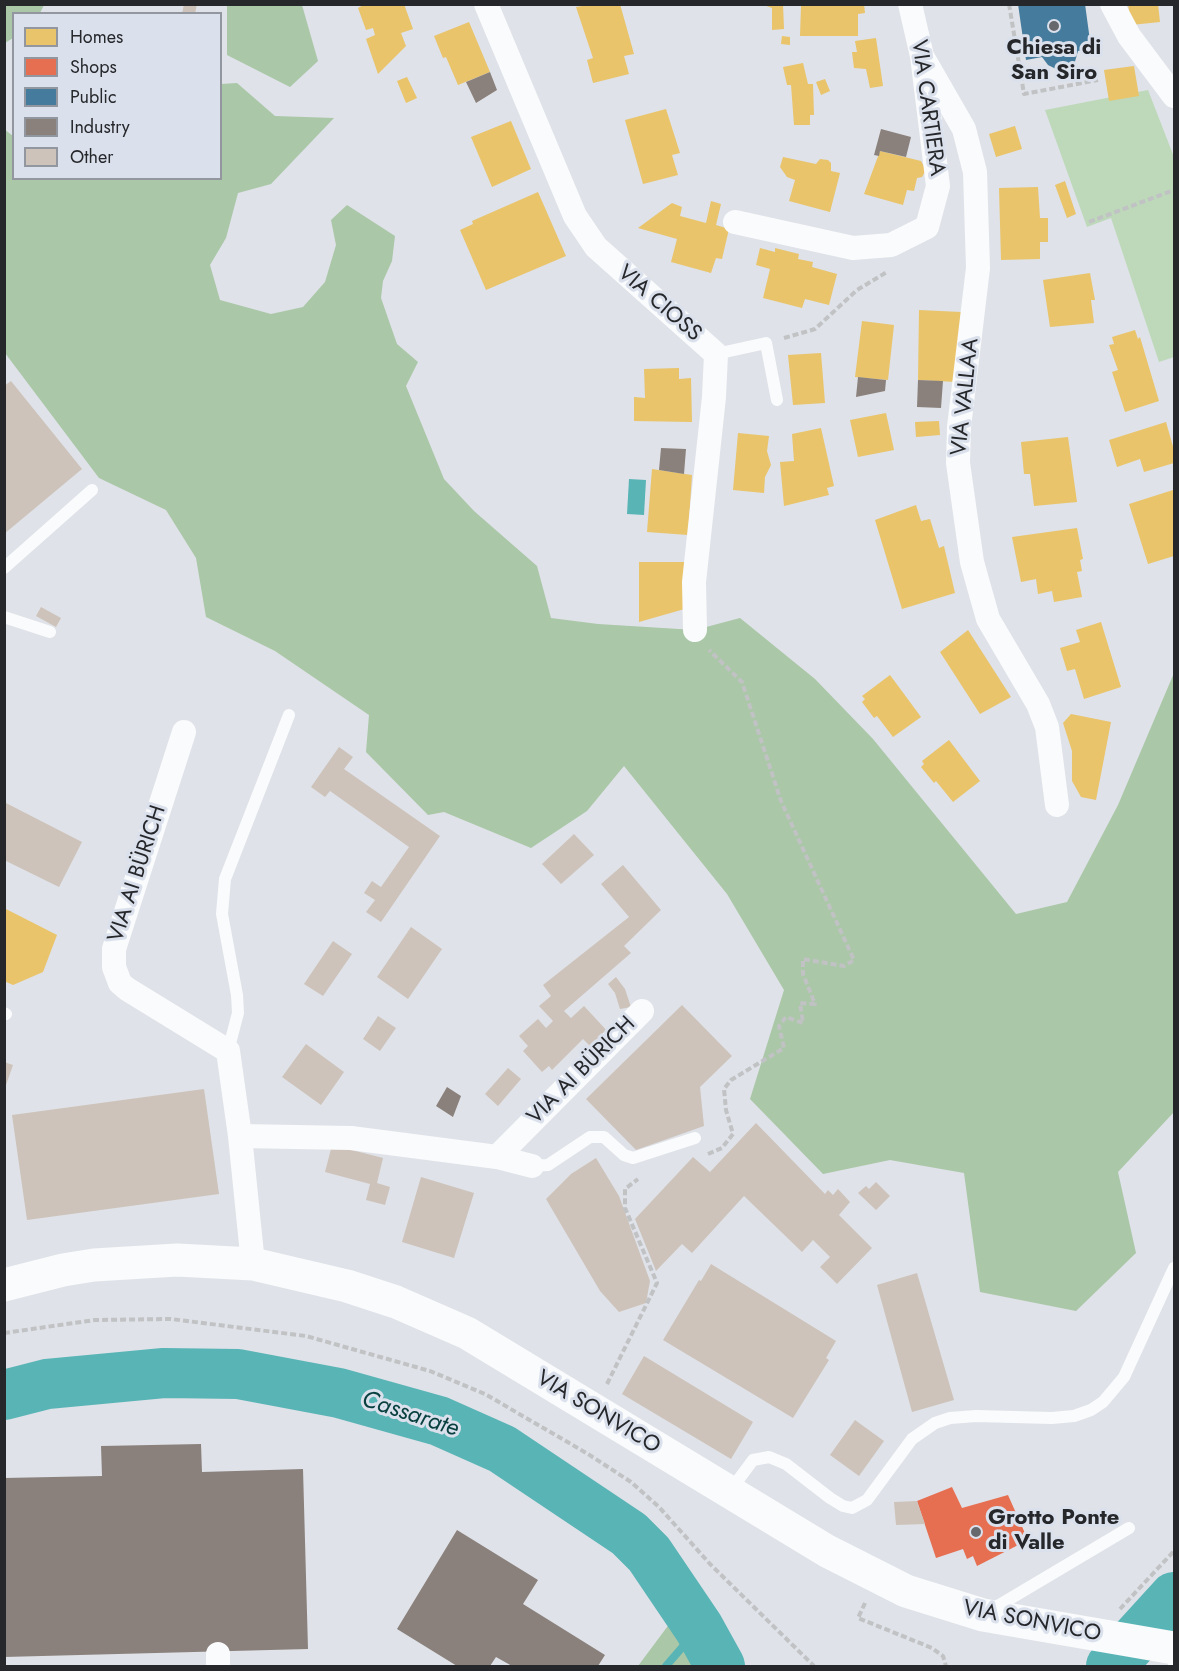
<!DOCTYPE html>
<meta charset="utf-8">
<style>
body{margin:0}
#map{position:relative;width:1179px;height:1671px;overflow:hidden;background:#dfe2e8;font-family:Jost,sans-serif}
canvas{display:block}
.frame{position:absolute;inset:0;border:6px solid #25272b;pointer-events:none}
.legend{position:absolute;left:12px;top:12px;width:210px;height:168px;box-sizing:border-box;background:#dbe1ec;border:2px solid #92979f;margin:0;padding:8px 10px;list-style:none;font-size:18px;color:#25272b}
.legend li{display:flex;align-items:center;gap:12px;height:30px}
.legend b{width:30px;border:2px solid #92979f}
</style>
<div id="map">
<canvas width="1179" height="1671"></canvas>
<div class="frame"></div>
<ul class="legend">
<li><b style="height:16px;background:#e9c46a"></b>Homes</li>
<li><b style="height:16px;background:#e76f51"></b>Shops</li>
<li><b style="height:16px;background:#457b9d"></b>Public</li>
<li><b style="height:16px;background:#8a817c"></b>Industry</li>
<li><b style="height:16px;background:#cdc3ba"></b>Other</li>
</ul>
</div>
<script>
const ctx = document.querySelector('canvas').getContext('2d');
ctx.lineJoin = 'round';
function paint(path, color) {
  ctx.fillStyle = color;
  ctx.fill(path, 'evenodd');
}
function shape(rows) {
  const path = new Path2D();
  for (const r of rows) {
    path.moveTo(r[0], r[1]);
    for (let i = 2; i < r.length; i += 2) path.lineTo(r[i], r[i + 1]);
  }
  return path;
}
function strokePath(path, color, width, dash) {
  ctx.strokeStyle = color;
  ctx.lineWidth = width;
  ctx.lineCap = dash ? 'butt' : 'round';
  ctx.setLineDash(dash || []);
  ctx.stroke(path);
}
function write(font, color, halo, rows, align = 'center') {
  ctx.font = font + ' Jost,sans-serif';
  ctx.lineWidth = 6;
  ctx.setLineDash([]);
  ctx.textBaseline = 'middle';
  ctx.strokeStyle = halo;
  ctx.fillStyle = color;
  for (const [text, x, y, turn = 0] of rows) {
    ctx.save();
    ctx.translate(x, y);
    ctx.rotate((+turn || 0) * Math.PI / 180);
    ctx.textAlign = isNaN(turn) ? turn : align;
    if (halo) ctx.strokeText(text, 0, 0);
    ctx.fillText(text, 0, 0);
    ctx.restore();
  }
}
const green = shape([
 [1148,90,1174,157,1174,357,1159,362,1111,218,1087,227,1045,110]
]);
const forest = shape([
 [4,5,5,4,44,5,40,13,14,14,13,38,5,43],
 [227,5,302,5,318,61,290,87,227,55],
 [237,83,275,116,334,118,271,184,238,193,226,238,210,265,220,300,271,314,303,307,325,282,336,245,331,220,347,205,395,236,392,261,383,281,381,298,397,344,418,362,406,386,444,479,474,511,537,566,551,618,598,624,695,630,740,618,815,679,873,739,1016,914,1067,902,1118,805,1174,673,1174,1112,1118,1172,1136,1253,1076,1311,980,1292,964,1173,890,1160,823,1174,750,1099,784,990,727,894,624,766,587,811,531,848,444,812,428,815,366,752,369,715,275,651,206,617,196,558,166,510,99,478,5,353,4,129,13,136,14,178,220,178,221,84],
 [682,1607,737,1666,638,1666]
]);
const water = shape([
 [629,479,646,480,644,515,627,514]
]);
const homes = shape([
 [365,4,404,4,413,29,401,33,406,46,378,74,366,39,375,35,373,28,366,30,358,8],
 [594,4,620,4,634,54,624,56,629,74,593,83,587,60,593,58,576,7],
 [761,4,783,4,784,29,772,30,772,8],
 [864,4,865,13,858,14,858,36,800,36,801,6],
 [1128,4,1158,4,1160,22,1131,25],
 [469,22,490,72,458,85,446,57,443,58,434,36],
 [782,36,790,37,790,45,781,44],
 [876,38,883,86,870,88,866,69,854,68,852,52,857,52,855,41],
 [803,63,808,84,813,84,814,115,810,115,810,125,794,125,791,85,787,85,783,67],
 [1134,66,1139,96,1109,101,1104,70],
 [407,77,417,98,406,103,397,81],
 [825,79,830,91,821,95,816,82],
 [666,109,680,153,672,155,678,175,643,184,625,120],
 [511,121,531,169,492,187,471,137],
 [1015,126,1022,149,996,157,989,134],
 [880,151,921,161,926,170,922,177,917,178,914,191,907,190,903,205,864,194],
 [783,157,816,164,820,159,828,160,831,163,831,171,840,173,830,212,789,201,795,180,787,177,780,167],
 [1065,181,1076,214,1067,218,1055,185],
 [1038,187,1040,218,1048,218,1048,242,1040,242,1040,259,1001,260,999,188],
 [538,192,566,256,486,290,460,230,473,224,472,221],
 [711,201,721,204,716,225,729,229,722,259,716,258,711,273,671,262,677,239,638,228,672,203,682,207,680,216,706,223],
 [760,248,775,252,775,248,799,254,798,259,813,262,812,267,837,274,829,305,805,299,802,308,763,298,770,269,756,265],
 [1090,273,1095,300,1091,300,1094,323,1050,327,1043,280],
 [919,310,961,312,956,382,918,380],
 [862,321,894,325,888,380,855,377],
 [1135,330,1138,339,1140,337,1159,401,1125,412,1112,372,1118,370,1109,345,1114,344,1112,337],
 [821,353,825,403,793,405,788,355],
 [679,368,679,379,691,378,692,422,634,421,634,397,645,398,644,369],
 [886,413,894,450,858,457,850,420],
 [939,421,940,435,916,437,915,422],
 [1166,422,1174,450,1174,463,1144,472,1140,459,1117,467,1109,440],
 [821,428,834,486,827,488,829,495,784,506,780,462,794,461,792,434],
 [738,433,769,436,767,451,771,465,765,477,764,493,733,490],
 [1068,437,1077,502,1034,506,1030,474,1024,474,1021,442],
 [652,469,692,475,688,535,647,532],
 [1173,490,1174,556,1148,564,1129,504],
 [916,505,921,521,930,519,939,548,944,546,955,593,902,609,875,520],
 [1077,528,1083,559,1080,560,1082,571,1077,572,1082,597,1054,602,1052,591,1038,594,1036,579,1021,582,1012,537],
 [639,562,687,562,688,608,639,622],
 [1101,622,1121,687,1084,699,1075,669,1067,671,1060,648,1080,642,1076,630],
 [968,630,1011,697,980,714,940,652],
 [890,675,921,717,893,737,877,716,874,718,862,702,865,699,862,696],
 [1071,714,1111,722,1096,800,1081,797,1072,781,1072,751,1063,723],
 [949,740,980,781,953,802,936,781,934,783,921,767,924,764,922,761],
 [4,908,57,935,43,972,13,985,4,981]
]);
const shops = shape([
 [952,1487,962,1508,1008,1495,1028,1540,977,1566,973,1556,967,1559,963,1549,936,1558,917,1501]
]);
const public = shape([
 [1018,4,1085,4,1091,48,1078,51,1074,65,1060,71,1048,65,1042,57,1026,60]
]);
const industry = shape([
 [490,72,497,90,476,103,466,82],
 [881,129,911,137,906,157,880,151,879,156,874,155],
 [858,377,886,380,885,391,856,397],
 [918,380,943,381,941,408,917,407],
 [661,448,686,449,684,474,659,470],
 [447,1087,461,1096,453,1117,436,1106],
 [201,1444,202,1472,303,1469,308,1649,4,1657,4,1478,102,1476,101,1446],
 [457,1530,538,1580,523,1604,605,1655,598,1666,512,1666,496,1657,490,1666,457,1666,397,1629]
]);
const stream = shape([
 [666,1666,699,1628]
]);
const river = shape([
 [4,1395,47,1384,164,1373,238,1374,339,1393,439,1421,502,1449,629,1534,649,1554,699,1628,720,1666],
 [1111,1666,1174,1597]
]);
const building = shape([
 [184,4,197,4,195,14,182,14],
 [11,381,82,469,4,534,4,386],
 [41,607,61,618,56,627,36,616],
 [339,747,353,757,344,769,440,836,381,922,366,912,375,900,364,893,372,881,381,887,409,847,330,791,325,797,311,787],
 [4,802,82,842,59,887,4,860],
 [574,834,594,855,561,884,542,864],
 [623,865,661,910,624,946,631,953,564,1011,571,1018,584,1006,609,1033,592,1048,583,1039,552,1070,549,1066,542,1072,523,1051,528,1046,519,1036,538,1019,546,1028,553,1021,539,1006,551,996,543,985,629,917,601,884],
 [411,927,442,949,408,999,377,977],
 [333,941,352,954,323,996,304,984],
 [616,977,625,989,631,1007,620,1009,615,993,608,984],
 [682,1005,732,1056,700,1087,704,1126,636,1150,586,1099],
 [378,1016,396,1028,380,1051,363,1039],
 [306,1044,344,1072,321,1105,282,1077],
 [4,1062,13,1065,5,1088,4,1088],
 [508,1068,521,1079,498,1106,485,1094],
 [204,1089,219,1194,27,1220,12,1115],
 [756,1123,825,1194,828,1190,833,1195,838,1189,850,1202,839,1215,872,1248,837,1284,820,1267,830,1257,813,1240,802,1252,744,1196,692,1253,682,1244,656,1271,635,1219,693,1157,710,1172],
 [332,1145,383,1158,377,1183,390,1187,385,1205,366,1200,370,1184,325,1172],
 [596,1158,619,1196,650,1281,646,1303,619,1312,600,1291,546,1199,571,1174],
 [421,1177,474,1193,454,1258,402,1242],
 [876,1182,890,1196,876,1210,858,1193,866,1186,869,1189],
 [711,1264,836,1341,826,1358,829,1360,793,1418,663,1340,699,1280,701,1281],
 [917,1273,954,1400,912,1412,877,1285],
 [644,1356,753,1422,731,1459,622,1394],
 [855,1420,884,1441,859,1476,830,1455],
 [917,1501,925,1524,896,1525,894,1502]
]);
const path = shape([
 [1009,4,1024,94,1098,80],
 [1089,222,1174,190],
 [784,338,815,329,857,290,887,272],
 [708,1154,722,1148,733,1134,726,1110,724,1089,731,1080,784,1048,779,1026,786,1017,803,1023,800,1003,815,1004,803,974,803,959,844,966,854,960,781,801,742,682,709,650],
 [4,1333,95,1320,171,1319,306,1336,430,1371,485,1394,588,1454,631,1482,659,1507,710,1564,814,1666],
 [607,1384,657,1283,625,1208,625,1189,638,1179],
 [865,1603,858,1618,932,1648,943,1656,946,1666],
 [1120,1609,1174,1551]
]);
const lane = shape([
 [716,354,766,343,777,400],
 [4,568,92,490],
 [4,617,50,632],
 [4,1013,6,1014],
 [228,1051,238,1013,237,995,222,914,225,879,289,715],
 [532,1166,548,1165,590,1137,604,1137,624,1155,633,1158,695,1138],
 [730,1491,753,1460,769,1457,786,1464,830,1498,843,1506,852,1508,867,1500,912,1439,935,1423,950,1418,976,1416,1052,1418,1074,1416,1091,1410,1103,1402,1124,1377,1174,1268],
 [991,1610,1129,1528],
 [1174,1666,1174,1665]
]);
const street = shape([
 [486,4,575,216,596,247,716,354,714,397,694,582,695,630],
 [1112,4,1129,36,1174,96],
 [922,56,964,129,975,172,978,268,959,427,958,463,972,562,988,619,1038,704,1047,727,1057,805],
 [735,222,853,248,891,245,927,227,938,186,922,56,910,4],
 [184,732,114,949,114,967,120,983,127,989,228,1051,240,1136,253,1264],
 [240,1136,351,1138,497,1157,532,1166],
 [497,1157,642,1011],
 [218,1654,218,1666]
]);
const secondary = shape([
 [4,1285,63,1270,94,1265,177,1260,253,1264,347,1286,396,1302,467,1333,827,1551,906,1591,983,1615,1174,1648]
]);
const markers = [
 [1054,26,6,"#66686d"],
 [976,1532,6,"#66686d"]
];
const poiNames = [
 ["Chiesa di",1054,49],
 ["San Siro",1054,74],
 ["Grotto Ponte",988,1519,"left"],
 ["di Valle",988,1544,"left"]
];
const streetNames = [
 ["VIA CARTIERA",927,108,82],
 ["VIA CIOSS",659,304,41],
 ["VIA VALLAA",966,397,-84],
 ["VIA AI BÜRICH",138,874,-72],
 ["VIA AI BÜRICH",582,1071,-45],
 ["VIA SONVICO",598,1413,31],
 ["VIA SONVICO",1032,1622,11]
];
const waterNames = [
 ["Cassarate",410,1415,18]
];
paint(green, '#bdd9ba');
paint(forest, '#aac7a7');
paint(water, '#59b4b6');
paint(homes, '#e9c46a');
paint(shops, '#e76f51');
paint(public, '#457b9d');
paint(industry, '#8a817c');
strokePath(stream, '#59b4b6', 8);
strokePath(river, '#59b4b6', 50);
paint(building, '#cdc3ba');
strokePath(path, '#c0c2c4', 4, [6, 3]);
strokePath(lane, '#fafbfc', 12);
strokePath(street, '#fafbfc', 24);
strokePath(secondary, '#fafbfc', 33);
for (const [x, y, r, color] of markers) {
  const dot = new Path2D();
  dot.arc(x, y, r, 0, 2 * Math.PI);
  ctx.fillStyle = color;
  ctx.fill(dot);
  strokePath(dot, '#dbe1ec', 2);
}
write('bold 22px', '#25272b', '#dbe1ec', poiNames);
write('22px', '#25272b', '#dbe1ec', streetNames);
write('italic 24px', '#083f3f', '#dbe1ec', waterNames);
</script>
